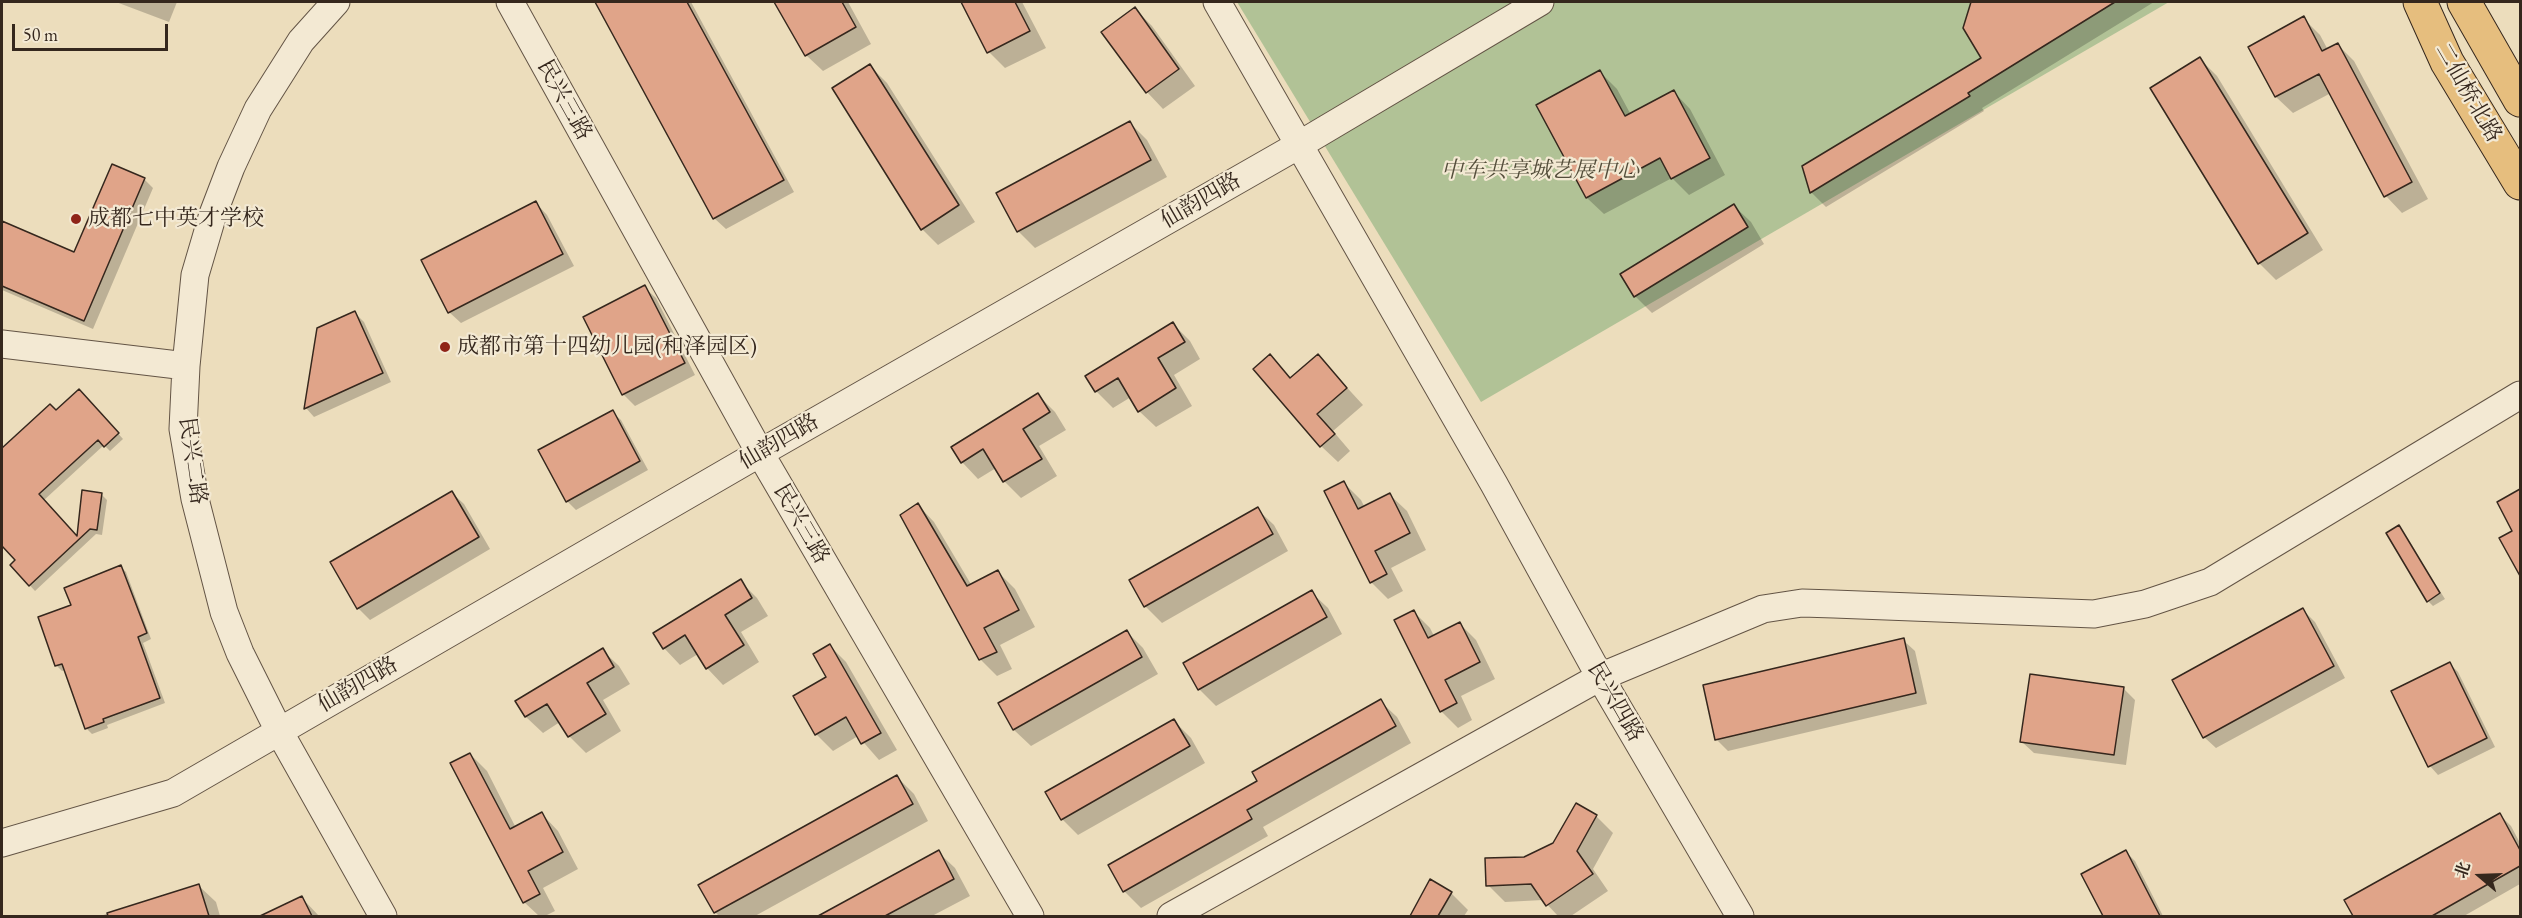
<!DOCTYPE html>
<meta charset="utf-8">
<style>
body{margin:0}
#map{position:relative;width:2522px;height:918px;overflow:hidden;background:#ecddbc;font-family:"EB Garamond","Noto Serif SC",serif}
canvas{display:block}
.frame{position:absolute;inset:0;border:3px solid #35271d;pointer-events:none}
.north{position:absolute;left:2450px;top:846px;width:60px;height:60px;-webkit-text-stroke:4px #f3e9d3;paint-order:stroke;rotate:289deg;font-size:16px;font-weight:700;line-height:24px;text-align:center;color:#35271d}
.north::after{content:'';display:block;margin:auto;width:21px;height:27px;background:#35271d;clip-path:polygon(50% 0,100% 100%,50% 72%,0 100%)}
.scale{position:absolute;left:12px;top:24px;width:156px;height:27px;box-sizing:border-box;border:3px solid #35271d;border-top:0;padding-left:8px;font-size:18px;line-height:21px;white-space:nowrap;color:#35271d;-webkit-text-stroke:4px #f3e9d3;paint-order:stroke}
</style>
<div id="map">
<canvas width="2522" height="918"></canvas>
<div class="frame"></div>
<div class="north">北</div>
<div class="scale">50 m</div>
</div>
<script>
const ctx = document.querySelector('canvas').getContext('2d');
ctx.lineJoin = 'round';
function paint(path, color) {
  ctx.fillStyle = color;
  ctx.fill(path, 'evenodd');
}
function shape(rows) {
  const path = new Path2D();
  for (const r of rows) {
    path.moveTo(r[0], r[1]);
    for (let i = 2; i < r.length; i += 2) path.lineTo(r[i], r[i + 1]);
  }
  return path;
}
function strokePath(path, color, width, dash) {
  ctx.strokeStyle = color;
  ctx.lineWidth = width;
  ctx.lineCap = dash ? 'butt' : 'round';
  ctx.setLineDash(dash || []);
  ctx.stroke(path);
}
function write(font, color, halo, rows, align = 'center') {
  ctx.font = font + ' "EB Garamond","Noto Serif SC",serif';
  ctx.lineWidth = 4.5;
  ctx.setLineDash([]);
  ctx.textBaseline = 'middle';
  ctx.strokeStyle = halo;
  ctx.fillStyle = color;
  for (const [text, x, y, turn = 0] of rows) {
    ctx.save();
    ctx.translate(x, y);
    ctx.rotate((+turn || 0) * Math.PI / 180);
    ctx.textAlign = isNaN(turn) ? turn : align;
    if (halo) ctx.strokeText(text, 0, 0);
    ctx.fillText(text, 0, 0);
    ctx.restore();
  }
}
const green = shape([
 [1237,2,2169,2,1481,402]
]);
const shadow = shape([
 [116,2,177,2,169,22],
 [596,2,691,2,794,192,726,229,714,218],
 [776,2,848,2,871,44,823,71,806,55],
 [963,2,1022,2,1046,48,1005,68,989,52],
 [1972,2,2154,2,1982,108,1984,111,1826,207,1811,192,1804,167,1983,58,1965,28],
 [1135,9,1152,26,1195,86,1163,109,1147,92,1103,32],
 [2303,18,2320,35,2328,50,2337,44,2354,61,2428,199,2402,213,2386,196,2331,93,2293,113,2276,97,2250,47],
 [2200,59,2217,76,2323,250,2276,280,2259,263],
 [870,66,887,83,975,222,938,245,922,229],
 [1600,72,1617,89,1631,115,1674,92,1690,109,1725,175,1689,195,1672,178,1604,214,1587,198,1538,106],
 [1130,123,1147,140,1167,177,1035,248,1018,231],
 [144,179,153,188,93,329,2,290,2,223,75,254],
 [536,203,547,215,574,266,461,323,449,312],
 [1734,206,1751,222,1764,244,1652,313,1635,296,1622,274],
 [644,287,656,298,695,375,635,406,623,394],
 [355,313,364,322,391,382,314,417,306,408,319,329],
 [1173,324,1190,341,1200,359,1174,375,1192,406,1156,427,1139,411,1131,397,1113,408,1096,391,1088,376],
 [1270,356,1292,379,1318,356,1363,405,1333,431,1350,451,1338,462,1321,446],
 [1038,395,1055,412,1066,430,1039,446,1057,476,1021,498,1005,482,996,468,978,479,962,462],
 [85,396,123,439,110,451,104,445,43,501,78,539,101,494,107,500,102,535,96,534,35,591,12,566,17,560,2,543,2,450,50,406,56,412],
 [612,412,621,420,648,470,576,510,567,501],
 [1344,483,1361,500,1365,508,1390,495,1407,511,1426,550,1391,568,1403,591,1388,599,1371,582],
 [2520,491,2520,572,2501,539,2514,531,2499,503],
 [452,493,464,504,490,549,370,620,358,608],
 [918,505,934,522,972,586,998,572,1015,589,1035,627,1000,645,1012,669,997,676,981,660,902,515],
 [1257,509,1274,525,1288,551,1162,623,1145,606],
 [2399,527,2445,599,2433,606,2428,601],
 [120,566,126,572,151,639,143,643,165,703,107,725,108,728,92,734,86,728,65,670,62,671,56,665,73,606],
 [740,581,757,598,768,616,741,632,759,662,723,685,707,668,698,654,680,665,664,648],
 [1311,592,1328,608,1342,634,1216,706,1199,689],
 [2303,610,2315,622,2345,678,2216,748,2204,737],
 [1414,612,1430,628,1434,636,1459,623,1476,640,1495,679,1461,696,1472,720,1458,728,1441,711],
 [1127,632,1143,648,1158,674,1031,746,1014,730,1000,704],
 [1903,640,1915,651,1927,704,1728,751,1717,740,1705,686],
 [830,646,846,662,897,750,879,760,858,736,833,751,816,734,829,677],
 [602,650,619,666,630,684,603,700,621,731,586,753,569,736,560,722,543,733,526,717,517,702],
 [2450,664,2458,672,2495,747,2438,775,2430,766],
 [2123,688,2135,700,2126,765,2034,753,2022,742],
 [1380,701,1397,717,1411,743,1263,827,1268,836,1141,908,1124,891,1110,866,1259,781],
 [1174,721,1191,738,1205,763,1078,835,1062,819],
 [470,754,487,771,516,828,542,814,558,831,578,869,543,888,555,911,545,916,539,916,524,902],
 [897,777,914,794,928,821,755,916,719,916,715,912,700,886],
 [1576,805,1596,816,1613,833,1593,869,1608,891,1571,916,1558,916,1543,900,1505,902,1488,885,1525,858,1554,844],
 [2500,815,2511,826,2520,843,2520,884,2464,916,2355,916,2346,901],
 [938,852,955,868,970,896,932,916,821,916],
 [2126,852,2135,861,2163,916,2105,916,2083,874],
 [1431,881,1451,893,1468,910,1464,916,1411,916],
 [199,886,216,902,220,916,100,916],
 [302,898,319,916,270,916,269,914]
]);
const building = shape([
 [595,2,687,2,784,180,713,219,595,2],
 [774,2,842,2,856,27,805,56,774,2],
 [961,2,1015,2,1030,31,987,53,961,2],
 [1971,2,2115,2,1968,93,1970,96,1810,193,1802,166,1981,58,1963,28,1971,2],
 [1135,7,1179,69,1146,93,1101,32,1135,7],
 [2304,16,2322,51,2338,43,2412,182,2384,197,2319,74,2275,97,2248,47,2304,16],
 [2200,57,2308,233,2258,264,2150,88,2200,57],
 [870,64,959,205,921,230,832,88,870,64],
 [1600,70,1625,116,1674,90,1710,158,1671,179,1660,158,1586,198,1536,105,1600,70],
 [1130,121,1151,160,1017,232,996,193,1130,121],
 [112,164,145,178,84,321,2,286,2,221,74,252,112,164],
 [536,201,563,254,448,313,421,260,536,201],
 [1734,204,1748,227,1634,297,1620,274,1734,204],
 [645,285,685,363,622,395,583,317,645,285],
 [355,311,383,373,304,409,317,328,355,311],
 [1173,322,1185,342,1158,358,1176,388,1138,412,1118,378,1095,392,1085,376,1173,322],
 [1270,354,1290,378,1318,354,1347,388,1317,414,1335,434,1320,447,1253,369,1270,354],
 [79,389,119,433,104,447,98,440,39,494,77,536,82,490,102,493,97,530,90,529,29,586,10,565,15,560,2,546,2,448,50,404,56,410,79,389],
 [1038,393,1050,412,1023,429,1042,459,1003,482,983,449,961,463,951,447,1038,393],
 [613,410,640,461,566,502,538,450,613,410],
 [1344,481,1358,509,1390,493,1410,533,1375,551,1387,574,1370,583,1324,491,1344,481],
 [2520,489,2520,576,2499,538,2512,531,2497,502,2520,489],
 [452,491,479,537,357,609,330,562,452,491],
 [918,503,967,586,998,570,1019,610,984,628,997,652,979,660,900,515,918,503],
 [1258,507,1273,534,1144,607,1129,580,1258,507],
 [2399,525,2440,593,2427,602,2386,533,2399,525],
 [121,565,147,633,138,637,160,698,103,719,104,722,85,729,62,664,55,666,38,617,71,605,64,588,121,565],
 [741,579,752,598,725,615,744,645,706,669,685,635,663,649,653,633,741,579],
 [1312,590,1327,617,1198,690,1183,663,1312,590],
 [2303,608,2334,666,2203,738,2172,680,2303,608],
 [1414,610,1428,638,1460,622,1480,662,1445,680,1457,703,1440,712,1394,620,1414,610],
 [1127,630,1142,657,1013,730,998,703,1127,630],
 [1904,638,1916,693,1715,740,1703,685,1904,638],
 [830,644,881,733,861,744,846,717,815,735,793,696,826,677,813,654,830,644],
 [603,648,614,667,587,683,606,714,568,737,547,704,525,717,515,701,603,648],
 [2450,662,2487,738,2428,767,2391,691,2450,662],
 [2030,674,2124,687,2114,755,2020,742,2030,674],
 [1381,699,1396,726,1247,810,1252,819,1123,892,1108,865,1257,781,1252,772,1381,699],
 [1174,719,1190,746,1061,820,1045,792,1174,719],
 [470,753,510,829,542,812,563,852,528,871,540,894,523,903,450,763,470,753],
 [897,775,913,804,714,913,698,885,897,775],
 [1576,803,1597,815,1577,851,1593,874,1546,906,1531,884,1486,886,1485,858,1524,857,1553,843,1576,803],
 [2500,813,2520,850,2520,866,2432,916,2353,916,2344,900,2500,813],
 [939,850,954,879,885,916,818,916,939,850],
 [2126,850,2160,916,2103,916,2081,874,2126,850],
 [1430,879,1452,892,1438,916,1410,916,1430,879],
 [199,884,209,916,108,916,107,913,199,884],
 [302,896,312,916,260,916,302,896]
]);
const minor = shape([
 [336,2,301,41,258,109,231,167,213,214,195,275,186,366,183,429,195,499,224,612,240,653,279,731,383,916],
 [510,2,760,453,1030,916],
 [1217,2,1494,484,1600,677,1740,916],
 [2,344,186,366],
 [2,843,173,793,760,453,1299,145,1540,2],
 [1171,916,1600,677,1763,609,1802,603,1834,604,2094,614,2145,604,2210,582,2520,395]
]);
const major = shape([
 [2420,2,2447,62,2520,183],
 [2464,2,2520,100]
]);
const markers = [
 [76,219,6,"#8f2418"],
 [445,347,6,"#8f2418"]
];
const streetNames = [
 ["二仙桥北路",2468,93,60],
 ["民兴三路",564,100,61],
 ["仙韵四路",1201,201,-30],
 ["仙韵四路",779,442,-30],
 ["民兴二路",192,461,82],
 ["民兴三路",801,524,60],
 ["仙韵四路",358,685,-30],
 ["民兴四路",1615,702,60]
];
const parkNames = [
 ["中车共享城艺展中心",1540,171]
];
const poiNames = [
 ["成都七中英才学校",88,219],
 ["成都市第十四幼儿园(和泽园区)",457,347]
];
paint(green, '#b1c296');
paint(shadow, '#0003');
paint(building, '#e0a489');
strokePath(building, '#35271d', 1.5);
strokePath(minor, '#635445', 29);
strokePath(major, '#35271d', 35);
strokePath(minor, '#f3e9d3', 27);
strokePath(major, '#e6be7e', 33);
for (const [x, y, r, color] of markers) {
  const dot = new Path2D();
  dot.arc(x, y, r, 0, 2 * Math.PI);
  ctx.fillStyle = color;
  ctx.fill(dot);
  strokePath(dot, '#f3e9d3', 2);
}
write('22px', '#35271d', '#f3e9d3', streetNames);
write('italic 22px', '#544e3b', '#f3e9d3', parkNames);
write('22px', '#35271d', '#f3e9d3', poiNames, 'left');
</script>
